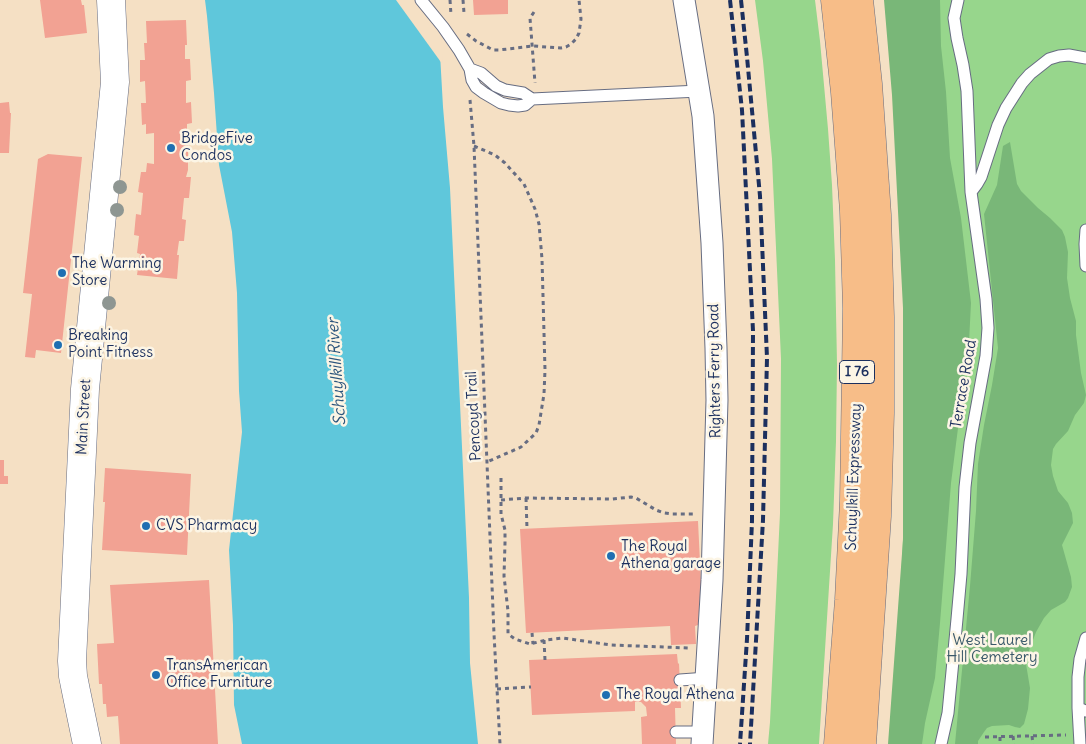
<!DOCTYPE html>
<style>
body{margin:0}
canvas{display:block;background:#f5e0c4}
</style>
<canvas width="1086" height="744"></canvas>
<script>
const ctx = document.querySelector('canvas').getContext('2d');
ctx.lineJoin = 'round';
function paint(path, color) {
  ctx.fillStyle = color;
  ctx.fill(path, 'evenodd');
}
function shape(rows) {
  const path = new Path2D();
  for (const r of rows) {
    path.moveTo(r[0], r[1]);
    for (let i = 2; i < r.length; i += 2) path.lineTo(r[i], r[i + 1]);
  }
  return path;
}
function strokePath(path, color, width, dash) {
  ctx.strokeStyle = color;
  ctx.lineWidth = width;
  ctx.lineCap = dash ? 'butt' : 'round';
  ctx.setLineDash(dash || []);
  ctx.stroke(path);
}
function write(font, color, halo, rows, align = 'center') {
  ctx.font = font + ' Delius,sans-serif';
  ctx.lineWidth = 5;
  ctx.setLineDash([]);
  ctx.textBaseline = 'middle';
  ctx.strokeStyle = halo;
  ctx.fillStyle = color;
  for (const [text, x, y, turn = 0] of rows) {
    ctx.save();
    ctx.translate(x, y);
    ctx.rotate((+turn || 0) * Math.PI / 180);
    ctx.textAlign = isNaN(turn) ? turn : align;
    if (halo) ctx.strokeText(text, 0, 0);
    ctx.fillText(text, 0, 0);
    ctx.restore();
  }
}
const green = shape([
 [755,0,815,0,820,41,828,129,832,185,835,260,837,364,836,441,833,524,819,744,768,744,770,722,780,513,781,359,772,159,763,61],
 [889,0,1086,0,1086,744,892,744,897,667,911,365]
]);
const forest = shape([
 [884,0,940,0,941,46,946,92,950,158,961,218,971,303,969,342,951,483,940,623,935,678,925,723,922,744,888,744,903,540,903,308,892,95],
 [1010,142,1017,184,1021,191,1038,208,1050,218,1062,230,1065,237,1068,252,1067,278,1070,298,1076,321,1076,335,1081,373,1086,395,1084,403,1075,415,1068,431,1056,444,1053,449,1051,465,1053,476,1058,491,1068,503,1072,513,1073,523,1062,545,1071,577,1072,587,1068,598,1065,602,1051,610,1044,618,1036,632,1028,653,1026,664,1030,688,1028,709,1024,724,1020,728,1015,727,1009,725,992,726,987,728,984,732,978,741,978,744,955,744,970,586,976,511,978,464,984,425,992,385,998,348,984,214,997,185,1003,146]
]);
const water = shape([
 [205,0,437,0,443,107,450,188,469,598,470,663,478,744,242,744,234,705,233,625,229,550,242,432,239,391,237,293,232,232,219,165,214,93,207,16]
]);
const pier = shape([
 [396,0,440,0,443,65]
]);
const building = shape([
 [40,0,81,0,82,5,84,5,87,33,45,38],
 [473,0,508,0,508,14,474,15],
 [186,20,187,45,185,45,185,59,190,59,191,80,186,81,186,103,191,102,192,123,187,124,187,130,188,130,188,170,186,177,191,177,189,198,184,198,182,219,186,220,184,241,179,241,177,255,179,255,177,279,137,275,140,254,137,253,139,236,134,235,136,214,141,215,143,193,138,192,141,172,146,172,147,163,154,164,154,133,146,134,146,124,142,125,141,103,146,103,145,81,140,82,140,60,145,60,144,43,147,43,146,21],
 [9,102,10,113,11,113,9,153,0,153,0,103],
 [48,154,82,157,61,353,36,350,35,358,25,357,32,294,23,293,38,159],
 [0,460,4,460,4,476,8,476,8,484,0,484],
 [105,468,191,474,187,555,102,550,105,502,103,502],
 [698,521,701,583,698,625,695,626,696,644,671,645,670,626,526,633,520,529],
 [209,580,218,744,120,744,118,716,107,717,106,704,103,704,102,684,99,684,97,644,114,643,110,585],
 [677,654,678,664,679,663,681,708,675,708,676,744,642,744,641,717,647,716,646,707,641,702,635,702,635,711,532,715,529,660]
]);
const path = shape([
 [450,0,451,15],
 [463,0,464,13],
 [534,12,530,18,535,83],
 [467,34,476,41,493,50,499,50,533,46,561,48,566,47,571,44,576,39,579,33,581,19,579,0],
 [470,100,474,146,494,634,500,744],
 [474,146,495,155,505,163,524,184,535,209,539,224,542,259,545,370,544,394,539,425,536,433,521,447,487,462],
 [501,478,501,514,505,530,505,543,504,576,508,611,508,634,515,639,530,644,546,640,563,638,611,645,689,648],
 [526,498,527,529],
 [501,500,526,498,612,499,631,497,636,498,656,510,664,513,672,514,696,514],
 [532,633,533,644],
 [544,640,545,660],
 [497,689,531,687],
 [1013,736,1014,744],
 [1032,736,1033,744],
 [985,737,1066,735],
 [1000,737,1000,744]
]);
const service = shape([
 [421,0,443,27,459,50,470,69,472,80,476,87,484,93,501,103,509,105,518,106,525,105,532,99,699,91],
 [470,69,481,73,496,86,505,90,523,93,532,99],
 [971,192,977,184,981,177,998,125,1006,108,1022,83,1030,74,1049,59,1059,56,1069,55,1086,58],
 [1086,230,1085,244,1086,266],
 [1086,638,1080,659,1078,677,1078,708,1086,711],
 [680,680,707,678],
 [1078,708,1080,744],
 [676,732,703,732],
 [941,744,948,713,957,619,961,574,965,487,970,443,986,356,988,328,986,299,971,192,967,91,963,65,957,38,954,18,958,0]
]);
const minor = shape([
 [684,0,703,116,712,243,716,348,717,400,712,580,702,744]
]);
const tertiary = shape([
 [87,744,76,691,73,676,72,661,85,389,115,82,111,0]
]);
const motorway = shape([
 [835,0,845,92,854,211,857,308,854,501,849,600,838,744],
 [859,0,868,84,877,215,880,317,880,413,877,516,862,744]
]);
const rail = shape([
 [730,0,742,110,753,331,752,521,747,639,740,744],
 [741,0,747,57,760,196,767,358,763,520,750,744]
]);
const trees = [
 [120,187],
 [117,210],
 [109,303]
];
const markers = [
 [171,148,5,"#1f6fb2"],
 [62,273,5,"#1f6fb2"],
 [58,345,5,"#1f6fb2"],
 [146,526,5,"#1f6fb2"],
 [611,556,5,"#1f6fb2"],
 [156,675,5,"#1f6fb2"],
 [606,695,5,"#1f6fb2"]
];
const shields = [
 [857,372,35]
];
const shieldNames = [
 ["I 76",857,372]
];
const poiNames = [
 ["BridgeFive",181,139],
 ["Condos",181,156],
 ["The Warming",72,264],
 ["Store",72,281],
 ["Breaking",68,336],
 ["Point Fitness",68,353],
 ["CVS Pharmacy",156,526],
 ["The Royal",621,547],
 ["Athena garage",621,564],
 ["TransAmerican",166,666],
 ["Office Furniture",166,683],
 ["The Royal Athena",616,695]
];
const streetNames = [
 ["Righters Ferry Road",715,371,-91],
 ["Terrace Road",964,384,-80],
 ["Pencoyd Trail",474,416,-93],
 ["Main Street",84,417,-87],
 ["Schuylkill Expressway",854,477,-88]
];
const parkNames = [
 ["West Laurel",992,641],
 ["Hill Cemetery",992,658]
];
const waterNames = [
 ["Schuylkill River",337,372,-94]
];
paint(green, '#97d68c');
paint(forest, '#79b778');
paint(water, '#5fc7db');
paint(pier, '#f5e0c4');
paint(building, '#f2a293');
strokePath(service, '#676d82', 13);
strokePath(minor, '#676d82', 23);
strokePath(tertiary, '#676d82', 29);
strokePath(motorway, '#676d82', 29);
strokePath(path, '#676d82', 3, [4, 4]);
strokePath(service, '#fff', 11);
strokePath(minor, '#fff', 21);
strokePath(tertiary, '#fff', 28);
strokePath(motorway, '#f7bd88', 28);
strokePath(rail, '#1b2f5e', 4, [8, 4]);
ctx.fillStyle = '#8e9692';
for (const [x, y] of trees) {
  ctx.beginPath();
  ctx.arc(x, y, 7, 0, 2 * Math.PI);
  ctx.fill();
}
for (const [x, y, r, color] of markers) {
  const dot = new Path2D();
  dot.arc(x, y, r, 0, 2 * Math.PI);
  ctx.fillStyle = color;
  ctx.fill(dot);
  strokePath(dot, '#fcf5e5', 2);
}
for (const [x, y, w] of shields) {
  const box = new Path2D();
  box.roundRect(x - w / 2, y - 11.5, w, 23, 4);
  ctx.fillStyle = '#fcf5e5';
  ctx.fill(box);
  strokePath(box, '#1b2f5e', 1);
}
write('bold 14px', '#1b2f5e', null, shieldNames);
write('15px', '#1b2f5e', '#fcf5e5', poiNames, 'left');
write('15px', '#1b2f5e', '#fcf5e5', streetNames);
write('15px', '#3a596a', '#fcf5e5', parkNames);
write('italic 16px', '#2c557d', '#fcf5e5', waterNames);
</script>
